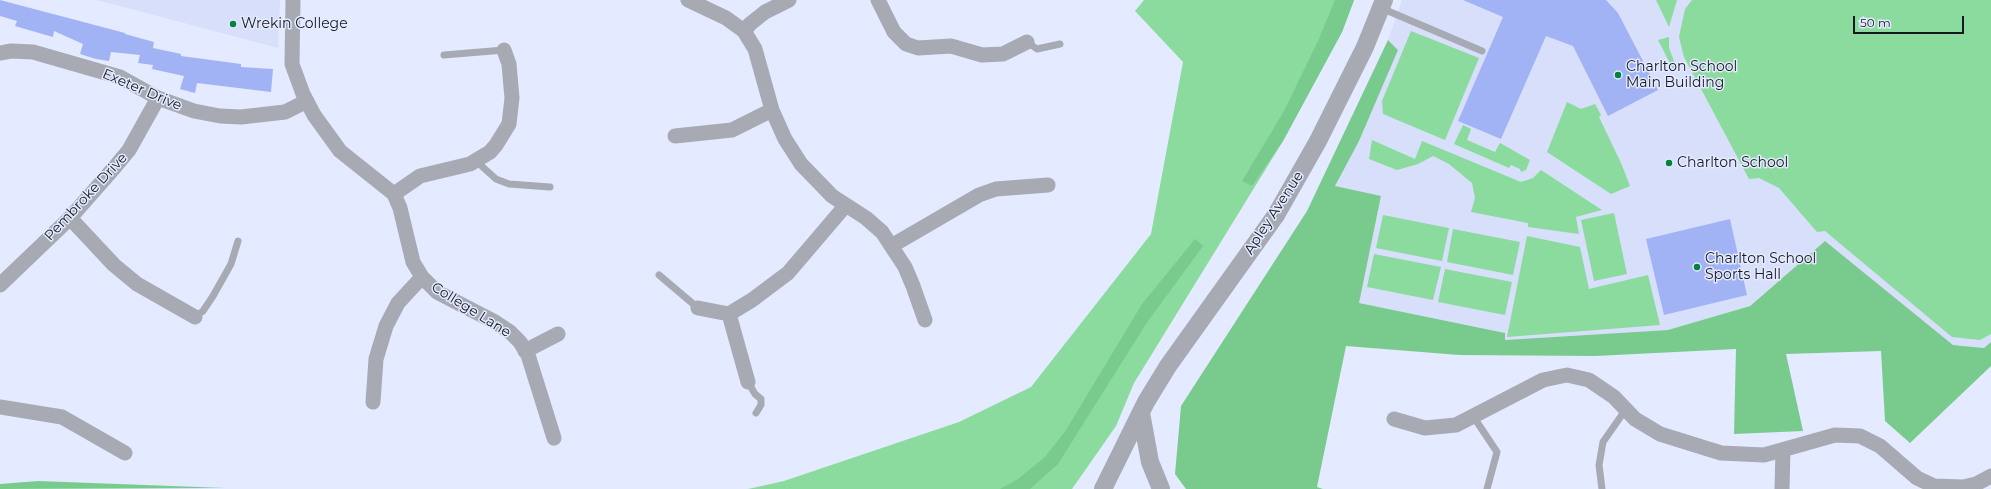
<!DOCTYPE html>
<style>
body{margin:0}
#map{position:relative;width:1991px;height:489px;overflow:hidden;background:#e4eaff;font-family:Montserrat,sans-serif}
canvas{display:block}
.scale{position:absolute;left:1853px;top:16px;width:111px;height:18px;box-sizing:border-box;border:2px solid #181a21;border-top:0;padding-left:5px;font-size:12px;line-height:14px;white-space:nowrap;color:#181a21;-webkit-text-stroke:3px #e4eaff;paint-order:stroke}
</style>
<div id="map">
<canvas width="1991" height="489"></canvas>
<div class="scale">50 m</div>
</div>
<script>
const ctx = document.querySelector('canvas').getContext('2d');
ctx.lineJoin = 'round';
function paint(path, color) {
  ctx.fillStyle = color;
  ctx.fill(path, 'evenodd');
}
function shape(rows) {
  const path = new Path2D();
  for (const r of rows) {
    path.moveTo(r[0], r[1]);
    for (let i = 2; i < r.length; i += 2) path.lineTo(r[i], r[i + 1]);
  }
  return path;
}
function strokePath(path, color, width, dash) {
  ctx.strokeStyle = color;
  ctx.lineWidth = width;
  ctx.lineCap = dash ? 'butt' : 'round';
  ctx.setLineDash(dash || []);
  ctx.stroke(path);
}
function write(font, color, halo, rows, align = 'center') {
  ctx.font = font + ' Montserrat,sans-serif';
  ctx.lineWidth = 3;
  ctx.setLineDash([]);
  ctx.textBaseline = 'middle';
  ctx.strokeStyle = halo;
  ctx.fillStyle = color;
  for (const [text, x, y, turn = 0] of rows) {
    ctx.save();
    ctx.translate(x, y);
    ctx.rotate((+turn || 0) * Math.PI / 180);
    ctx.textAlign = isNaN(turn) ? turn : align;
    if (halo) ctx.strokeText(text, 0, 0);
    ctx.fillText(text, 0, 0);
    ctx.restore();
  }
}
const built = shape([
 [97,0,280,0,278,48],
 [1402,0,1991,0,1991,342,1985,348,1953,345,1825,241,1749,306,1668,330,1505,340,1505,333,1358,303,1381,197,1334,186,1359,141,1398,50,1388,40]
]);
const green = shape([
 [1144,0,1354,0,1342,32,1283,141,1134,383,1116,426,1072,489,748,489,784,481,959,422,1031,387,1151,234,1183,62,1135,11],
 [1656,0,1677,0,1669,27],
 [1692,0,1991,0,1991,334,1980,340,1952,337,1825,231,1817,232,1779,188,1759,178,1749,179,1684,57,1679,37,1685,9],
 [1411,31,1479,58,1445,140,1383,114,1382,101],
 [1669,37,1669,48,1677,69,1674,71,1658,40],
 [1567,102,1581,109,1595,104,1601,115,1599,117,1621,163,1630,186,1611,194,1547,152],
 [1463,125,1471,129,1467,140,1495,152,1500,143,1530,160,1526,170,1521,172,1520,169,1511,165,1509,168,1454,144],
 [1372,140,1415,159,1422,141,1521,182,1533,178,1541,170,1602,210,1576,217,1579,234,1528,227,1528,223,1471,212,1475,198,1472,183,1449,164,1433,156,1418,164,1397,170,1369,159],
 [1614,213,1627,274,1594,281,1581,220],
 [1383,215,1449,228,1442,261,1376,248],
 [1453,229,1520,242,1513,275,1447,262],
 [1527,236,1580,247,1589,289,1648,275,1660,325,1507,337],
 [1374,254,1441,267,1433,300,1367,287],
 [1445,269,1512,282,1505,315,1438,302]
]);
const forest = shape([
 [1335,0,1354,0,1342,32,1283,141,1252,186,1242,181,1284,111,1318,41],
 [1388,40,1398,50,1359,141,1335,186,1381,196,1359,303,1505,333,1505,340,1668,330,1750,306,1825,241,1953,345,1984,348,1991,342,1991,366,1910,443,1885,421,1881,351,1786,354,1803,431,1734,434,1736,349,1595,356,1459,355,1346,346,1317,487,1323,489,1186,489,1175,474,1181,406,1307,211],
 [1195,239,1203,246,1146,324,1058,464,1030,489,1000,489,1018,479,1045,457,1066,430,1142,304],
 [38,481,225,488,0,489,0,484]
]);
const building = shape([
 [0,0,125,33,125,34,154,42,153,48,181,54,181,56,241,64,241,67,273,69,271,92,197,83,195,93,180,89,184,76,152,69,153,65,138,63,140,55,111,52,109,61,96,59,80,54,83,44,54,31,53,37,15,26,17,21,0,16],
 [1463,0,1606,0,1618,13,1658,90,1608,116,1573,46,1546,36,1501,139,1458,121,1503,17],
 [1730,219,1747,295,1664,315,1646,239]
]);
const service = shape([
 [1381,8,1482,51],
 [1027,42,1037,49,1060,44],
 [444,55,504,50],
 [476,161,496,179,509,184,550,187],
 [659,275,698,308],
 [195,317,203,311,213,296,231,264,238,241],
 [748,382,755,394,761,399,761,405,756,413],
 [1473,416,1497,452,1487,489],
 [1602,489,1599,465,1603,442,1626,409]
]);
const minor = shape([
 [293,0,292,64,303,94,314,115,340,151,394,194,400,208,413,262,422,277,437,292,495,322,510,332,520,342,528,355,554,438],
 [688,0,726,18,744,31,755,49,772,110,785,139,801,164,832,196,866,218,882,232,905,267,913,286,925,320],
 [878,0,894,32,906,44,918,48,951,46,982,55,1003,54,1027,42],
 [744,31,750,24,765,12,789,0],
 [0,53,11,51,33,52,120,77,158,98,194,111,220,116,241,117,285,112,307,101],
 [675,136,732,130,772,110],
 [394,194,420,176,470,164,490,152,496,145,509,124,512,98,509,64,504,50],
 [70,218,114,265,137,284,195,317],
 [893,245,979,195,996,189,1048,185],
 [0,285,70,218,114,168,129,150,158,98],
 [698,308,729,314,748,382],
 [729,314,752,300,788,273,846,205],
 [525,351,558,334],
 [373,402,376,359,386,326,398,303,422,277],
 [0,407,62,417,125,453],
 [1394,419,1425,428,1456,425,1543,380,1567,375,1589,380,1614,397,1635,419,1660,434,1721,453,1764,455,1835,435,1860,436,1880,446,1917,478,1934,486,1963,487,1976,484,1991,476],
 [1782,489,1783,450]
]);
const tertiary = shape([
 [1141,413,1150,462,1161,489],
 [1103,489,1146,402,1168,366,1276,215,1318,141,1365,47,1384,0]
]);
const markers = [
 [233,24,4,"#00833d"],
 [1618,75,4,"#00833d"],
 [1669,163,4,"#00833d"],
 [1697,267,4,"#00833d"]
];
const poiNames = [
 ["Wrekin College",241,24],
 ["Charlton School",1626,67],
 ["Main Building",1626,83],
 ["Charlton School",1677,163],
 ["Charlton School",1705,259],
 ["Sports Hall",1705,275]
];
const streetNames = [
 ["Exeter Drive",142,90,23],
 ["Pembroke Drive",86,197,-47],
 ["Apley Avenue",1274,213,-57],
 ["College Lane",471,310,32]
];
paint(built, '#d7dffb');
paint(green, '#8adb9d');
paint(forest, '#79cb8d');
paint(building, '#a1b3f5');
strokePath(service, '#a7aab3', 7);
strokePath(minor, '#a7aab3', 15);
strokePath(tertiary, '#a7aab3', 18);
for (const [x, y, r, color] of markers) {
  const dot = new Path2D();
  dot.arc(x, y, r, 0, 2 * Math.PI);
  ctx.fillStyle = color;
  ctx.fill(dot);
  strokePath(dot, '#e4eaff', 1.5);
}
write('14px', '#181a21', '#e4eaff', poiNames, 'left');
write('14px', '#181a21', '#e4eaff', streetNames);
</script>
